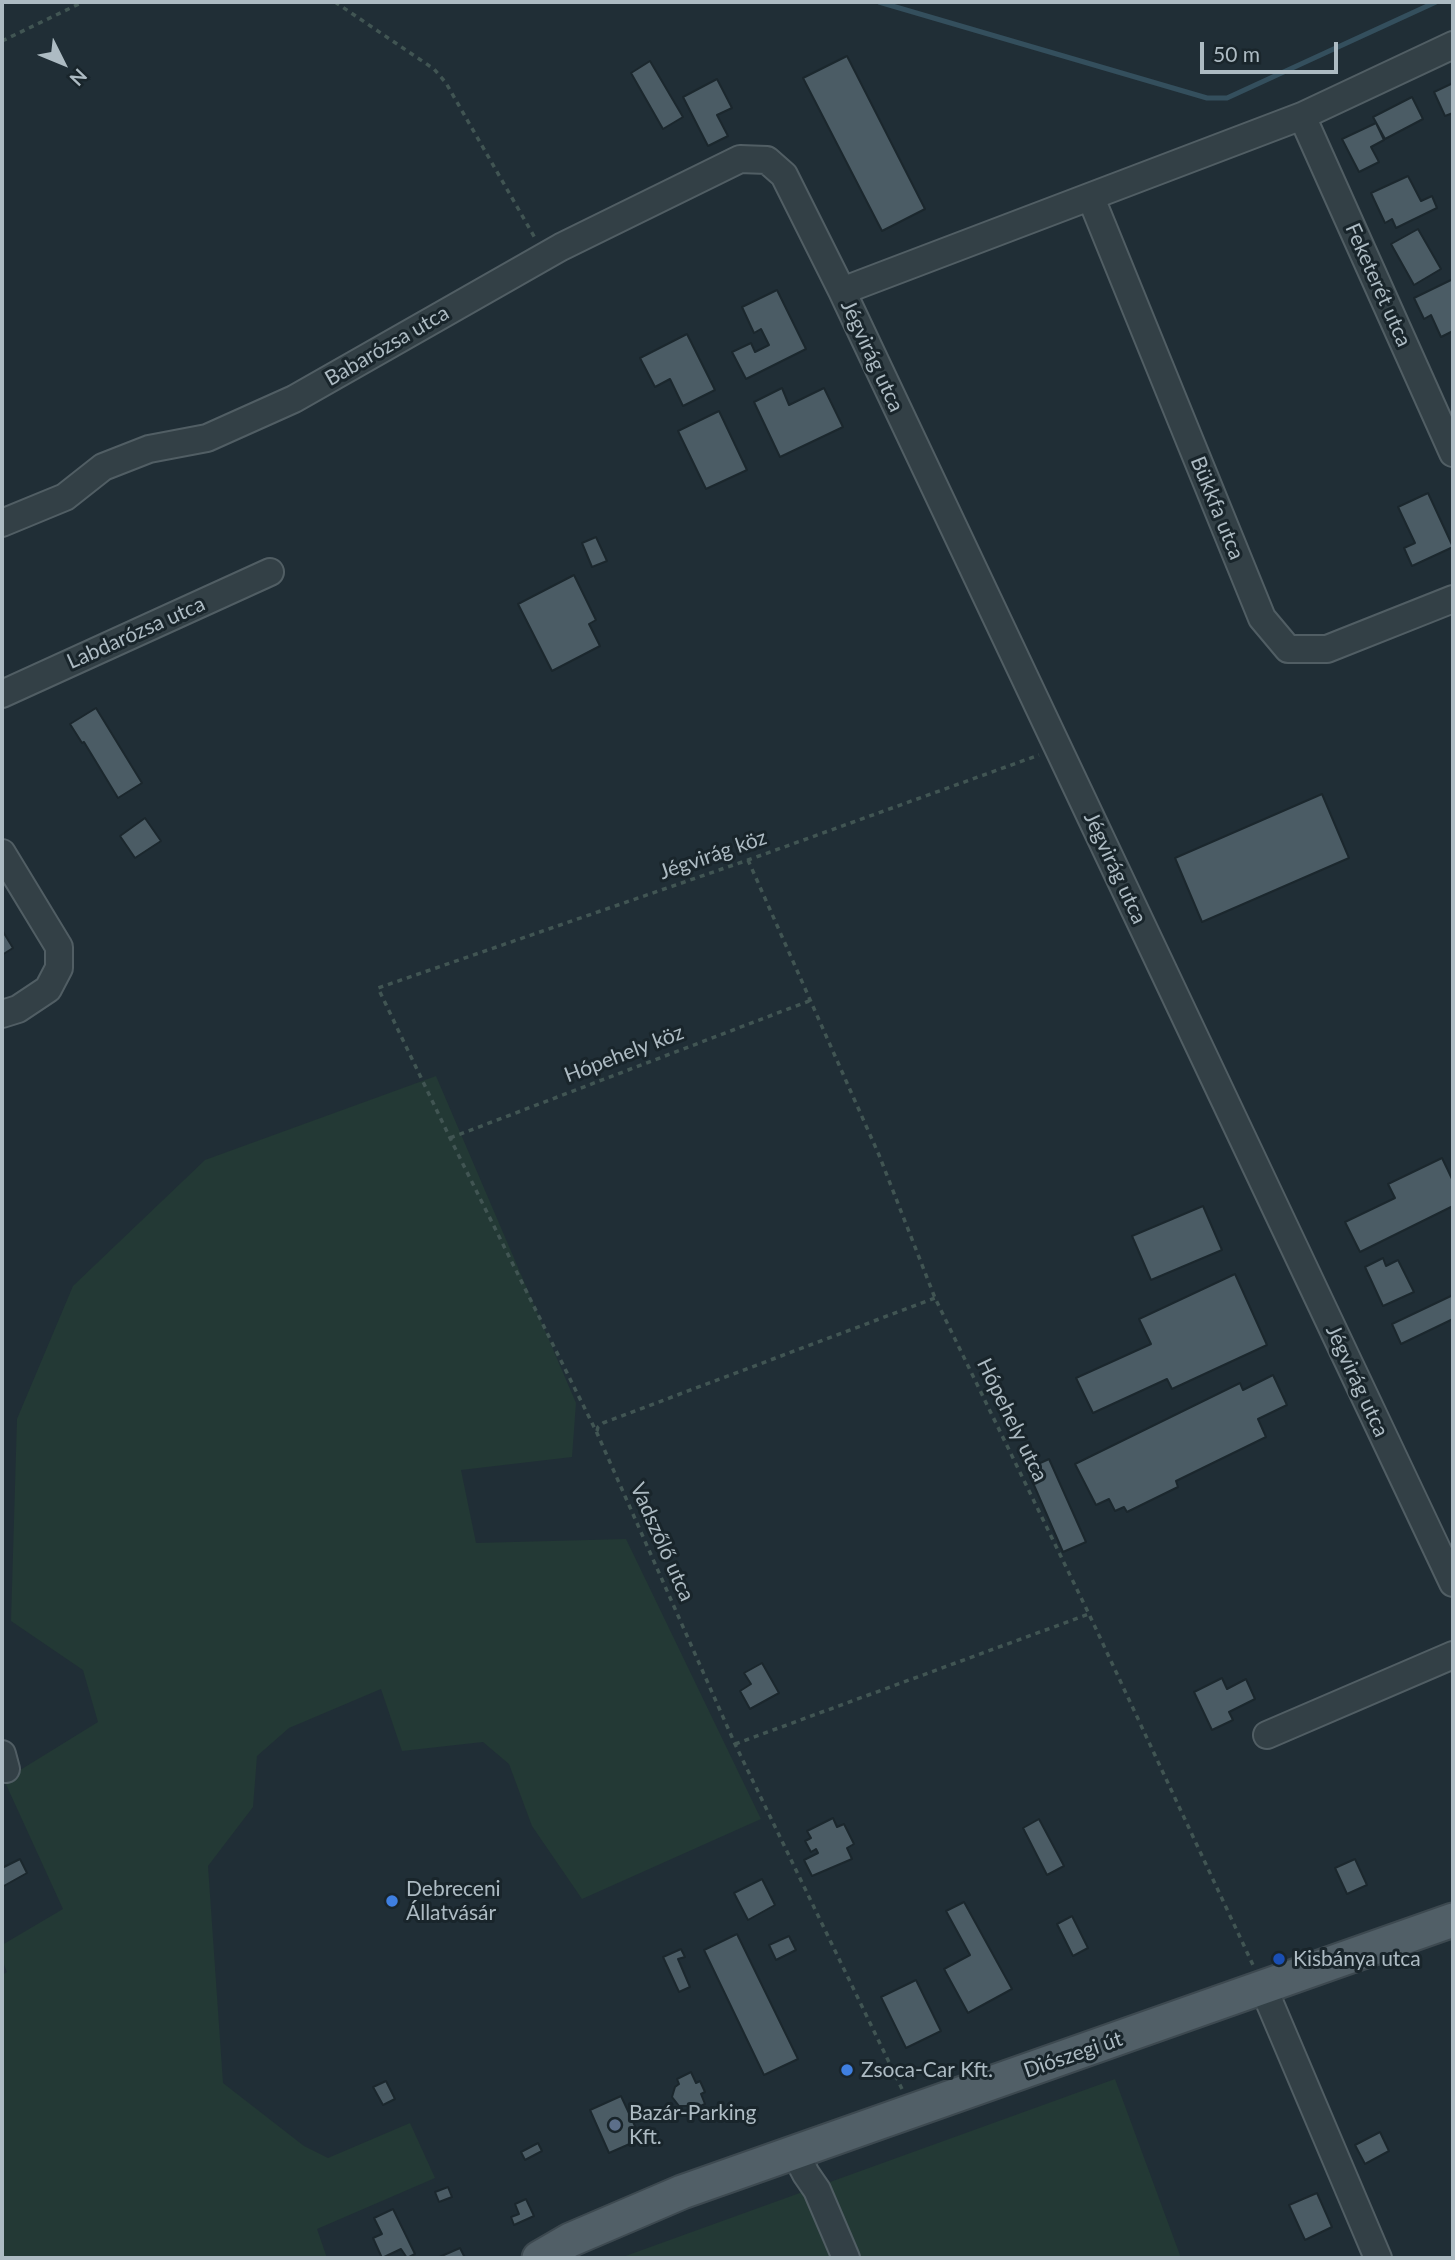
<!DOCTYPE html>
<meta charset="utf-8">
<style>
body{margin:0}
#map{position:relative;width:1455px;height:2260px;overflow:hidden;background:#202e36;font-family:Lato,sans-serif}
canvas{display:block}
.frame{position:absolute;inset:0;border:4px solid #adbbc3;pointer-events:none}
.north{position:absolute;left:28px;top:28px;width:70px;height:70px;-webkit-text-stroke:5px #19252b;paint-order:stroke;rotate:133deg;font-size:19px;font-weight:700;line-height:28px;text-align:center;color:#adbbc3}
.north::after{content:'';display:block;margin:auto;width:24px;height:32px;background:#adbbc3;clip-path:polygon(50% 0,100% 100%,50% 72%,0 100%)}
.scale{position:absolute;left:1200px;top:42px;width:138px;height:32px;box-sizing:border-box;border:4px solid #adbbc3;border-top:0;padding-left:9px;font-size:21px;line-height:24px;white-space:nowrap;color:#adbbc3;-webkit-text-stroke:5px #19252b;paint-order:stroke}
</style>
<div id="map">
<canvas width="1455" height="2260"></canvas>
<div class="frame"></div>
<div class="north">N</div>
<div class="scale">50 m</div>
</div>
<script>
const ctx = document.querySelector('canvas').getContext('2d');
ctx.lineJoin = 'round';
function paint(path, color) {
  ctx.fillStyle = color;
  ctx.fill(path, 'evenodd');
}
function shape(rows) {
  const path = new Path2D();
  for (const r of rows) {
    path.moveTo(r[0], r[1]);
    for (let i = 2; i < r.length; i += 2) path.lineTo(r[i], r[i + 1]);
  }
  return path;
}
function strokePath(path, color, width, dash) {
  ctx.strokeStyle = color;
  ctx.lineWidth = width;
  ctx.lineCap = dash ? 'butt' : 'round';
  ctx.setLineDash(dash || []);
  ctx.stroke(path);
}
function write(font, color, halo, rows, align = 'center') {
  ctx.font = font + ' Lato,sans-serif';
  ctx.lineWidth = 6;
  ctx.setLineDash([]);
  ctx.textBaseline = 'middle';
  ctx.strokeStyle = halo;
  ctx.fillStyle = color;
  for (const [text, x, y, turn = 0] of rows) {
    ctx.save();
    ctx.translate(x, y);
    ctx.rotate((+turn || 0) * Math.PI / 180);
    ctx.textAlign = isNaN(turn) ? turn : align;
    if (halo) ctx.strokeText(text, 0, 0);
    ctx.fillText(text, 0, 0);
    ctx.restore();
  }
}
const green = shape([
 [436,1076,576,1403,572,1457,461,1470,476,1543,626,1539,761,1819,582,1899,532,1826,509,1764,483,1742,402,1751,381,1689,289,1728,257,1756,253,1807,208,1866,223,2083,304,2146,328,2158,410,2123,435,2178,317,2229,327,2258,2,2258,2,1975,7,1972,2,1960,2,1945,63,1909,4,1780,98,1722,83,1670,11,1621,17,1419,73,1286,205,1160],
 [1115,2079,1181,2258,620,2258]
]);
const stream = shape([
 [879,2,1207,98,1227,98,1436,2]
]);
const building = shape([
 [847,56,925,209,882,231,803,78,847,56],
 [650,61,683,117,663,129,631,73,650,61],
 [717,79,732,108,717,115,728,136,708,146,683,97,717,79],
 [1453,83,1453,113,1445,116,1434,92,1453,83],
 [1412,97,1423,119,1385,139,1373,117,1412,97],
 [1376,123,1384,140,1371,147,1379,162,1359,172,1342,139,1376,123],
 [1408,176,1421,201,1432,196,1437,208,1396,228,1392,219,1385,223,1371,193,1408,176],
 [1418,229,1441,269,1414,285,1391,244,1418,229],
 [1453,279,1453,331,1441,337,1431,315,1424,319,1414,298,1453,279],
 [777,290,806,349,746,379,732,352,751,343,755,352,769,345,761,329,754,333,742,307,777,290],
 [687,334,715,390,683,406,670,379,655,387,640,358,687,334],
 [782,388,789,405,824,388,843,427,780,457,754,402,782,388],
 [719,411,747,470,706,489,678,431,719,411],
 [1428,493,1453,547,1412,566,1404,548,1415,543,1398,507,1428,493],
 [596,537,607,561,592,567,582,543,596,537],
 [574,575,596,620,589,624,600,646,552,671,518,604,574,575],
 [96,708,142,783,118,798,84,742,82,743,70,724,96,708],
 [1322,794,1349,858,1202,922,1175,858,1322,794],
 [145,818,161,841,135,858,120,836,145,818],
 [2,930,13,948,2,955,2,930],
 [1442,1158,1453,1181,1453,1206,1360,1252,1345,1222,1395,1198,1388,1184,1442,1158],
 [1203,1206,1222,1250,1151,1280,1132,1236,1203,1206],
 [1383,1258,1386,1266,1398,1260,1414,1292,1383,1306,1365,1267,1383,1258],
 [1235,1274,1267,1345,1172,1389,1167,1379,1093,1413,1076,1378,1151,1344,1139,1319,1235,1274],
 [1453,1295,1453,1319,1401,1344,1392,1324,1453,1295],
 [1273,1375,1287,1405,1258,1419,1266,1437,1176,1481,1178,1487,1127,1512,1124,1507,1115,1511,1109,1499,1096,1505,1075,1464,1240,1383,1243,1390,1273,1375],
 [1049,1459,1086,1542,1063,1552,1027,1469,1049,1459],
 [762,1663,779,1693,750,1709,740,1691,751,1684,744,1673,762,1663],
 [1222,1678,1227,1689,1246,1679,1255,1699,1229,1712,1233,1720,1212,1730,1194,1692,1222,1678],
 [833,1818,837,1827,844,1824,854,1844,847,1848,852,1859,812,1876,804,1860,818,1853,816,1849,811,1852,805,1841,811,1838,807,1831,833,1818],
 [1039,1819,1064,1866,1047,1875,1023,1828,1039,1819],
 [20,1859,27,1873,2,1887,2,1868,20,1859],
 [1355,1859,1367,1885,1347,1894,1335,1868,1355,1859],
 [762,1879,775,1905,748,1920,734,1893,762,1879],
 [964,1902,1012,1989,968,2013,944,1969,970,1955,946,1911,964,1902],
 [1072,1916,1088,1948,1073,1956,1057,1924,1072,1916],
 [737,1934,798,2059,764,2075,704,1950,737,1934],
 [789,1936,796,1950,776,1960,769,1945,789,1936],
 [681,1949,685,1957,678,1959,690,1987,679,1992,663,1957,681,1949],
 [916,1980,941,2031,906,2048,881,1997,916,1980],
 [691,2072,696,2083,700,2081,705,2092,701,2094,705,2104,691,2110,689,2106,679,2106,672,2097,675,2087,679,2084,677,2079,691,2072],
 [386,2081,395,2099,383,2105,373,2087,386,2081],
 [621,2096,641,2139,609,2153,590,2110,621,2096],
 [1380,2132,1389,2151,1365,2164,1355,2145,1380,2132],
 [538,2143,542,2151,525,2160,521,2152,538,2143],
 [448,2187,452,2197,439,2202,435,2192,448,2187],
 [1317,2193,1332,2227,1305,2240,1289,2205,1317,2193],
 [526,2199,534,2216,514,2225,511,2217,519,2214,515,2204,526,2199],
 [393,2209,415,2254,407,2258,401,2249,382,2258,373,2238,382,2234,374,2218,393,2209],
 [460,2248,465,2258,437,2258,460,2248]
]);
const path = shape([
 [335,2,434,69,446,83,535,238],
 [2,41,83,2],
 [748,860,879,1155,935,1298,1089,1614,1253,1965],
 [450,1138,809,1001],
 [597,1431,598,1427,603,1423,935,1298],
 [735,1744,1089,1614],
 [902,2089,735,1744,597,1433,450,1138,378,988,748,860,1039,755]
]);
const minor = shape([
 [1302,116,1453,453],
 [1091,198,1262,618,1288,649,1327,649,1453,599],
 [842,291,1302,116,1453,45],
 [2,523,65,497,103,467,149,449,207,438,294,399,561,247,740,159,767,160,784,175,842,291,1453,1583],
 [2,694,270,572],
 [2,853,59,947,59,968,48,989,18,1009,2,1014],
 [1267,1735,1453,1655],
 [2,1754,6,1769],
 [1263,1987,1378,2258],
 [795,2153,806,2174,817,2190,846,2258]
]);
const major = shape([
 [539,2258,570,2240,682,2192,1453,1920]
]);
const markers = [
 [392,1901,7,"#3f7fe0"],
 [1279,1959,7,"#1a4fb4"],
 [847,2070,7,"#3f7fe0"],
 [615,2125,7,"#5c6f8a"]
];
const streetNames = [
 ["Feketerét utca",1378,285,66],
 ["Babarózsa utca",387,346,-30],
 ["Jégvirág utca",872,356,65],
 ["Bükkfa utca",1217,508,68],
 ["Labdarózsa utca",136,633,-24],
 ["Jégvirág köz",713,855,-19],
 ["Jégvirág utca",1115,868,65],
 ["Hópehely köz",624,1054,-21],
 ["Jégvirág utca",1357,1381,65],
 ["Hópehely utca",1012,1420,64],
 ["Vadszőlő utca",662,1542,66],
 ["Diószegi út",1073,2055,-19]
];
const poiNames = [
 ["Debreceni",406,1889],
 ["Állatvásár",406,1913],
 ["Kisbánya utca",1293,1959],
 ["Zsoca-Car Kft.",861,2070],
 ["Bazár-Parking",629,2113],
 ["Kft.",629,2137]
];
paint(green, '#233935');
strokePath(stream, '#344f5d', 5);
paint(building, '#4b5c65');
strokePath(building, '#1b272d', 2);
strokePath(minor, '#515e64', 30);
strokePath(major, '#3d4950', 37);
strokePath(path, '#415553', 3.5, [5, 5]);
strokePath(minor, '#334046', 26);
strokePath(major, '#515f67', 33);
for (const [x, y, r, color] of markers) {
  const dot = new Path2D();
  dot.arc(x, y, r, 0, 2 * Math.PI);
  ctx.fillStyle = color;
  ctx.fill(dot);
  strokePath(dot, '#19252b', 2.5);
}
write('21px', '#adbbc3', '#19252b', streetNames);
write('21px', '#adbbc3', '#19252b', poiNames, 'left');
</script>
